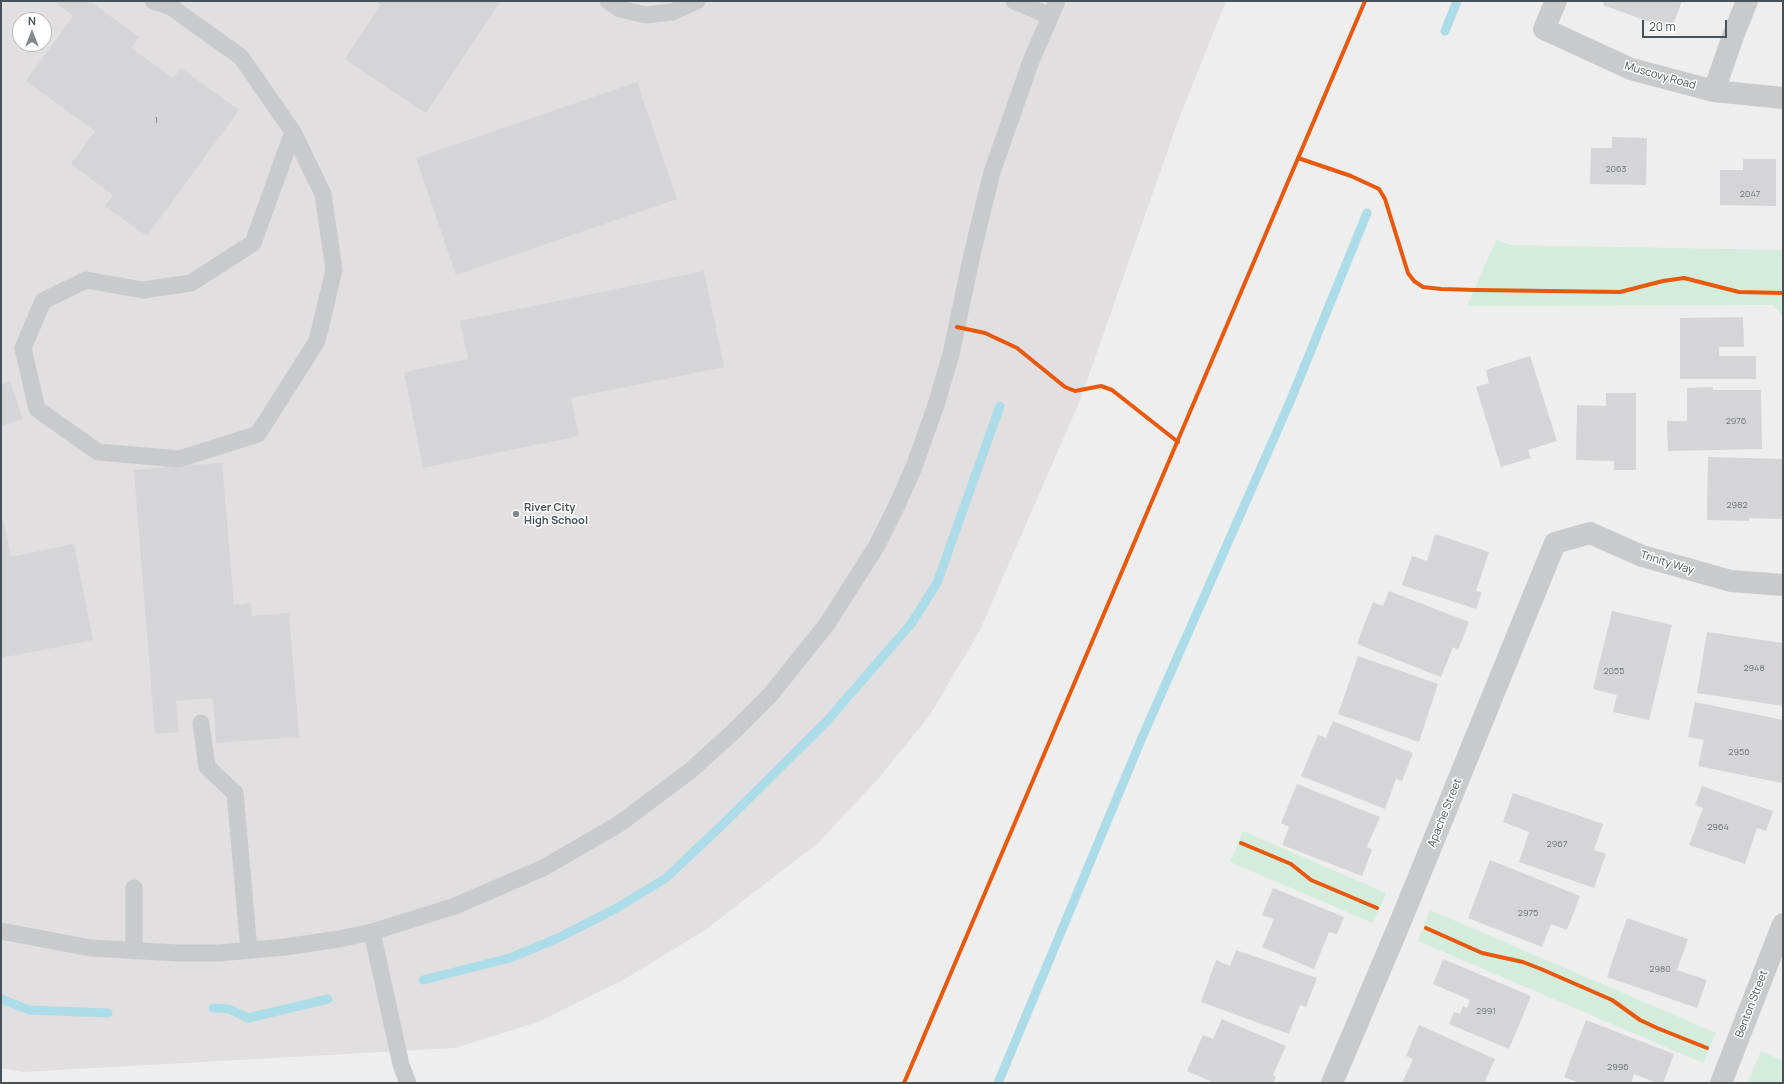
<!DOCTYPE html>
<style>
body{margin:0}
#map{position:relative;width:1784px;height:1084px;overflow:hidden;background:#efeeee;font-family:Manrope,sans-serif}
canvas{display:block}
.frame{position:absolute;inset:0;border:2px solid #475159;pointer-events:none}
.north{position:absolute;left:12px;top:12px;width:40px;height:40px;box-sizing:border-box;background:#fff;border:1px solid #b5b9bd;border-radius:50%;rotate:0deg;font-size:11px;font-weight:700;line-height:16px;text-align:center;color:#475159}
.north::after{content:'';display:block;margin:auto;width:14px;height:18px;background:#82888d;clip-path:polygon(50% 0,100% 100%,50% 72%,0 100%)}
.scale{position:absolute;left:1642px;top:20px;width:85px;height:18px;box-sizing:border-box;border:2px solid #475159;border-top:0;padding-left:5px;font-size:12px;line-height:14px;white-space:nowrap;color:#475159;-webkit-text-stroke:3px #fff;paint-order:stroke}
</style>
<div id="map">
<canvas width="1784" height="1084"></canvas>
<div class="frame"></div>
<div class="north">N</div>
<div class="scale">20 m</div>
</div>
<script>
const ctx = document.querySelector('canvas').getContext('2d');
ctx.lineJoin = 'round';
function paint(path, color) {
  ctx.fillStyle = color;
  ctx.fill(path, 'evenodd');
}
function shape(rows) {
  const path = new Path2D();
  for (const r of rows) {
    path.moveTo(r[0], r[1]);
    for (let i = 2; i < r.length; i += 2) path.lineTo(r[i], r[i + 1]);
  }
  return path;
}
function strokePath(path, color, width, dash) {
  ctx.strokeStyle = color;
  ctx.lineWidth = width;
  ctx.lineCap = dash ? 'butt' : 'round';
  ctx.setLineDash(dash || []);
  ctx.stroke(path);
}
function write(font, color, halo, rows, align = 'center') {
  ctx.font = font + ' Manrope,sans-serif';
  ctx.lineWidth = 3;
  ctx.setLineDash([]);
  ctx.textBaseline = 'middle';
  ctx.strokeStyle = halo;
  ctx.fillStyle = color;
  for (const [text, x, y, turn = 0] of rows) {
    ctx.save();
    ctx.translate(x, y);
    ctx.rotate((+turn || 0) * Math.PI / 180);
    ctx.textAlign = isNaN(turn) ? turn : align;
    if (halo) ctx.strokeText(text, 0, 0);
    ctx.fillText(text, 0, 0);
    ctx.restore();
  }
}
const education = shape([
 [1,1,1226,1,1178,121,1081,398,980,630,930,715,878,779,817,844,705,930,625,979,538,1022,455,1048,23,1072,1,1068],
 [20,20,44,20,44,44,20,44]
]);
const green = shape([
 [1496,240,1510,245,1783,250,1783,316,1773,305,1467,306],
 [1243,831,1386,893,1373,923,1230,862],
 [1430,910,1716,1033,1703,1063,1418,941],
 [1761,1051,1783,1061,1783,1083,1751,1083,1748,1081]
]);
const stream = shape([
 [1445,31,1457,1],
 [423,980,510,958,558,938,615,909,666,878,723,824,826,722,911,624,937,583,1000,406],
 [1,999,29,1010,108,1013],
 [213,1008,229,1009,248,1018,328,999],
 [998,1083,1144,733,1289,404,1367,213]
]);
const building = shape([
 [58,1,89,1,139,37,131,48,173,78,181,68,239,110,147,236,105,206,113,195,71,164,95,131,26,81,73,16,56,3],
 [375,1,501,1,426,113,345,59,381,5],
 [1604,1,1682,1,1671,30,1603,5],
 [637,82,677,199,456,275,416,158],
 [1612,137,1647,138,1646,185,1590,184,1591,148,1612,148],
 [1743,159,1776,159,1776,206,1720,205,1720,170,1743,170],
 [704,271,724,367,571,398,579,436,423,468,404,372,468,359,460,321],
 [1743,317,1744,347,1719,347,1719,356,1756,356,1756,379,1680,379,1680,318],
 [1530,356,1557,441,1528,450,1531,458,1501,467,1476,387,1489,383,1486,370],
 [10,381,23,419,1,426,1,384],
 [1713,387,1713,390,1761,390,1762,449,1668,451,1667,421,1687,421,1687,388],
 [1606,393,1636,393,1636,470,1614,470,1614,461,1576,460,1577,405,1606,406],
 [1708,457,1783,459,1783,519,1749,518,1749,521,1707,520],
 [222,463,234,605,251,603,252,616,289,613,299,737,216,743,213,698,176,701,179,732,155,734,134,470],
 [1,519,3,519,11,557,74,544,93,640,1,658],
 [1435,534,1489,552,1476,591,1482,592,1476,609,1402,585,1412,556,1427,561],
 [1389,591,1469,622,1458,650,1453,647,1441,677,1357,644,1373,602,1383,606],
 [1612,611,1672,625,1649,720,1613,712,1617,695,1593,689],
 [1707,632,1783,643,1783,706,1697,693],
 [1358,656,1438,684,1419,742,1338,714],
 [1695,702,1783,720,1783,776,1782,783,1698,766,1704,740,1688,737],
 [1333,721,1413,753,1402,781,1396,779,1385,809,1301,776,1318,735,1326,738],
 [1297,784,1380,817,1367,847,1372,850,1362,876,1282,845,1289,827,1281,823],
 [1702,786,1773,811,1766,831,1757,828,1745,864,1689,845,1703,808,1695,805],
 [1513,793,1603,824,1594,850,1606,854,1594,888,1519,862,1529,832,1503,822],
 [1490,860,1580,896,1567,930,1551,924,1542,947,1468,918],
 [1273,888,1344,917,1337,934,1329,932,1314,969,1262,947,1274,919,1262,915],
 [1627,918,1688,939,1677,970,1707,980,1697,1008,1607,977],
 [1236,950,1317,978,1306,1007,1300,1005,1289,1034,1201,1002,1216,960,1230,966],
 [1443,959,1531,996,1509,1049,1449,1024,1454,1012,1460,1014,1463,1006,1467,1008,1470,1000,1433,984],
 [1222,1019,1286,1046,1273,1075,1276,1077,1273,1083,1215,1083,1187,1071,1203,1035,1213,1039],
 [1586,1020,1674,1054,1663,1083,1657,1083,1634,1074,1631,1083,1580,1083,1564,1077],
 [1419,1025,1495,1059,1485,1081,1490,1083,1402,1083,1413,1059,1406,1056]
]);
const lane = shape([
 [153,1,171,7,241,57,293,132,323,194,334,270,317,341,258,434,179,459,98,452,37,409,23,348,43,301,86,280,143,290,191,283,253,243,293,132],
 [608,1,620,9,646,15,672,12,697,1],
 [1014,1,1050,16],
 [201,723,207,767,235,793,249,950],
 [1,931,91,948,177,953,219,953,285,947,339,939,372,932,455,906,543,868,619,824,690,771,731,734,771,694,827,624,876,547,897,505,914,467,936,405,951,354,973,250,992,172,1031,61,1057,1],
 [372,932,401,1065,408,1083],
 [134,951,134,888]
]);
const street = shape([
 [1556,1,1544,29,1631,69,1714,91,1783,98],
 [1714,91,1733,36,1747,1],
 [1332,1083,1402,918,1555,543,1590,533,1642,556,1731,581,1783,585],
 [1721,1083,1783,924]
]);
const cycleway = shape([
 [1298,158,1351,176,1379,189,1385,199,1408,273,1414,281,1423,287,1441,289,1476,290,1620,292,1663,281,1684,278,1739,292,1783,293],
 [957,327,985,333,1017,348,1065,387,1075,391,1101,386,1112,390,1178,442],
 [1241,843,1291,864,1311,880,1377,908],
 [1426,928,1482,953,1523,962,1541,969,1612,1000,1640,1020,1657,1028,1707,1048],
 [904,1083,1365,1]
]);
const markers = [
 [516,514,4,"#82888d"]
];
const numberNames = [
 ["1",156,120],
 ["2063",1616,169],
 ["2047",1750,194],
 ["2976",1736,421],
 ["2982",1737,505],
 ["2948",1754,668],
 ["2055",1614,671],
 ["2956",1739,752],
 ["2964",1718,827],
 ["2967",1557,844],
 ["2975",1528,913],
 ["2980",1660,969],
 ["2991",1486,1011],
 ["2996",1618,1067]
];
const streetNames = [
 ["Muscovy Road",1660,76,16],
 ["Trinity Way",1667,563,17],
 ["Apache Street",1445,813,-68],
 ["Benton Street",1752,1004,-69]
];
const poiNames = [
 ["River City",524,508],
 ["High School",524,521]
];
paint(education, '#e1dfdf');
paint(green, '#d4ecdc');
strokePath(stream, '#abdce8', 9);
paint(building, '#d5d5d7');
strokePath(lane, '#c8cacc', 17);
strokePath(street, '#c8cacc', 22);
strokePath(cycleway, '#e8590c', 4);
for (const [x, y, r, color] of markers) {
  const dot = new Path2D();
  dot.arc(x, y, r, 0, 2 * Math.PI);
  ctx.fillStyle = color;
  ctx.fill(dot);
  strokePath(dot, '#fff', 1.5);
}
write('9px', '#6c747a', null, numberNames);
write('11px', '#475159', '#fff', streetNames);
write('bold 11px', '#475159', '#fff', poiNames, 'left');
</script>
